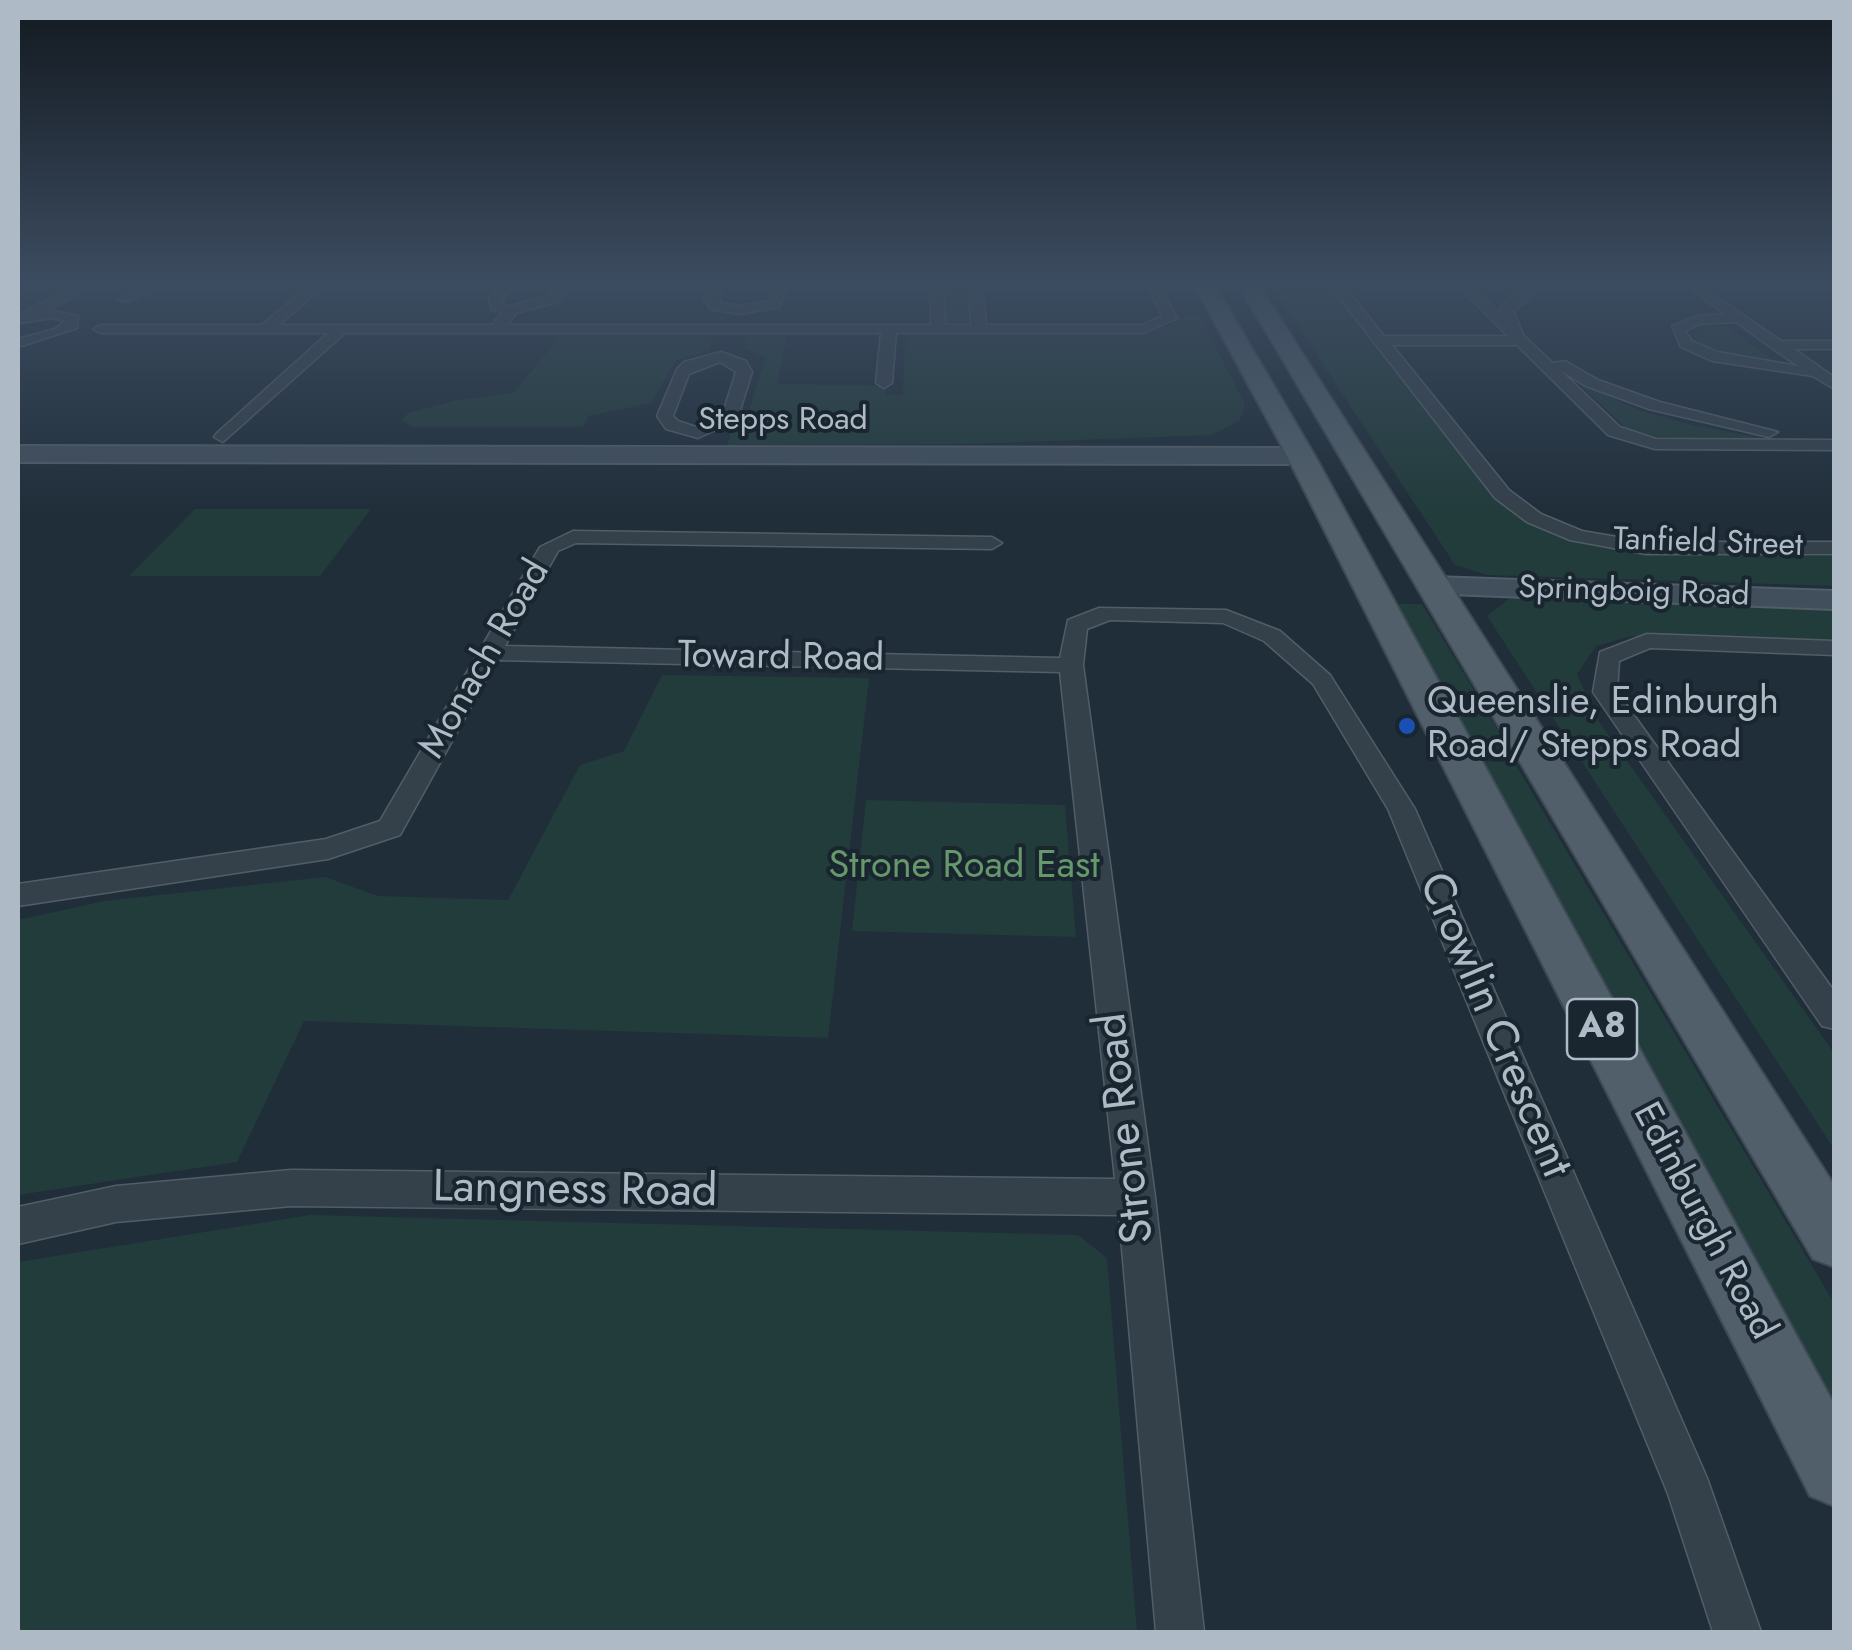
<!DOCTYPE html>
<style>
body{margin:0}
#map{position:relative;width:1852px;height:1650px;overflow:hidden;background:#202e3a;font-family:Jost,sans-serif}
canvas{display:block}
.frame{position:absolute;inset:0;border:20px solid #aebbc7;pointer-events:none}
</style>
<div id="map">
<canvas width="1852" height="1650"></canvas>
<div class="frame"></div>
</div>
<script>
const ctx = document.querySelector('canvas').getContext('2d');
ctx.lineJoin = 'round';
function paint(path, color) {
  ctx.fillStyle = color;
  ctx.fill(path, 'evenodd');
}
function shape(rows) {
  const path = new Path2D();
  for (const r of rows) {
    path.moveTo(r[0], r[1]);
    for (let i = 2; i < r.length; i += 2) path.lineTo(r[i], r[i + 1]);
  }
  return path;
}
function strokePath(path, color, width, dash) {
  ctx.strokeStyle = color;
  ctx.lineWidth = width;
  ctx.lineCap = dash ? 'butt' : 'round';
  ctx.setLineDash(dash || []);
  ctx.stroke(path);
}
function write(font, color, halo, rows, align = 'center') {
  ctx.font = font + ' Jost,sans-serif';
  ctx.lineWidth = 8;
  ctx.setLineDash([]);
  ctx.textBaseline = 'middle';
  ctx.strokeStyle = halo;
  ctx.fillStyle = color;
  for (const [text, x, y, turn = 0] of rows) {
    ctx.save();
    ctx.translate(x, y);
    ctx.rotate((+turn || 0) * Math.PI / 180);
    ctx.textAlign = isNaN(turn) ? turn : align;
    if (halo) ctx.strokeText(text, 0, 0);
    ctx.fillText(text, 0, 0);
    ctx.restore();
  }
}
const green = shape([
 [943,284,967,284,970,322,964,327,944,323],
 [1270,284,1328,284,1491,494,1527,523,1579,543,1650,555,1834,556,1834,586,1487,575,1455,565],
 [1200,316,1245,405,1240,420,1212,435,968,444,727,445,731,433,745,425,766,357,743,348,746,335,787,335,777,384,880,386,887,390,885,395,903,395,905,337,1148,333,1170,325,1175,317],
 [1704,326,1726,326,1778,364,1723,356,1698,344,1693,333],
 [561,335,703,335,713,340,709,351,676,360,651,403,588,416,583,427,412,427,402,420,408,413,454,401,514,393],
 [1578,383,1639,410,1692,425,1779,441,1658,438,1626,428],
 [195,509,371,509,320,576,129,576],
 [1510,598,1834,608,1834,642,1632,636,1596,646,1577,674,1598,720,1834,1053,1834,1149,1487,616],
 [1390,604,1422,604,1508,747,1471,748],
 [662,675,869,678,828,1038,304,1021,237,1162,18,1195,18,920,104,901,325,877,378,896,508,900,580,765,624,751],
 [1479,761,1514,762,1834,1303,1834,1411],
 [866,800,1065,805,1076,937,852,931],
 [310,1215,1078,1235,1107,1258,1137,1632,18,1632,18,1262]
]);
const minor = shape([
 [77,284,93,284,49,310,78,316,77,328,18,347,18,339,55,329,65,321,53,318,18,323,18,315,77,284],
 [147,284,164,284,129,302,117,299,147,284],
 [311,284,326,284,279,325,492,325,502,312,491,310,489,298,501,284,515,284,503,299,503,304,511,306,548,296,557,284,571,284,558,302,516,313,507,325,931,325,930,284,943,284,945,325,971,325,969,284,982,284,986,325,1142,325,1162,316,1147,284,1159,284,1177,318,1144,333,896,333,892,383,884,388,876,383,881,333,345,333,223,442,214,437,217,433,328,333,100,333,93,329,100,325,262,325,311,284],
 [711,284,724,284,720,303,740,306,768,301,775,284,788,284,779,307,740,314,710,309,704,299,711,284],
 [1329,284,1343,284,1384,336,1508,336,1456,284,1469,284,1501,314,1501,307,1520,288,1547,284,1513,311,1524,336,1553,363,1565,361,1598,380,1660,402,1778,432,1769,437,1649,409,1586,386,1561,371,1620,427,1656,439,1834,440,1834,450,1655,449,1608,435,1517,345,1392,345,1509,490,1541,514,1582,531,1646,542,1834,542,1834,554,1646,554,1570,540,1527,522,1495,498,1329,284],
 [1684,284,1698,284,1781,341,1834,341,1834,349,1794,349,1834,377,1834,389,1813,376,1712,361,1681,347,1672,326,1698,316,1725,314,1684,284],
 [1736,322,1772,348,1798,366,1717,352,1692,341,1685,331,1700,324,1736,322],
 [1824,284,1834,284,1834,290,1829,289,1824,284],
 [721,352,746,361,752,372,737,420,698,438,666,429,657,416,677,369,684,362,721,352],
 [720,362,736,372,723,413,696,427,678,421,673,416,689,374,720,362],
 [573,531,992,537,1002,543,992,549,576,543,558,551,505,646,1060,658,1068,620,1099,608,1226,610,1280,631,1330,675,1415,809,1707,1478,1761,1632,1713,1632,1668,1494,1388,809,1313,684,1264,641,1223,623,1110,620,1087,629,1083,665,1155,1197,1204,1632,1156,1632,1119,1215,291,1206,116,1222,18,1244,18,1207,116,1186,291,1170,1115,1179,1060,672,497,660,400,835,328,859,18,906,18,884,326,839,380,821,540,547,573,531],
 [1647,634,1834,641,1834,655,1650,648,1619,661,1617,692,1834,991,1834,1029,1822,1026,1593,692,1600,652,1647,634]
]);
const secondary = shape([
 [18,446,1301,448,1314,456,1301,464,18,462,18,446],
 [1434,577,1834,591,1834,609,1423,593,1419,586,1434,577]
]);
const primary = shape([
 [1194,284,1214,284,1315,456,1834,1404,1834,1506,1810,1496,1287,456,1194,284],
 [1238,284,1258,284,1834,1185,1834,1267,1813,1259,1238,284]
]);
const markers = [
 [1407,726,10,"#1a4fb4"]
];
const farStreetnames = [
 ["Stepps Road",783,421],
 ["Tanfield Street",1708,544,2],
 ["Springboig Road",1634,593,2]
];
const shields = [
 [1602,1029,70]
];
const shieldNames = [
 ["A8",1602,1029]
];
const streetNames = [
 ["Toward Road",781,659,1],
 ["Monach Road",486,660,-60],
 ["Edinburgh Road",1703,1222,62]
];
const poiNames = [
 ["Queenslie, Edinburgh",1427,704],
 ["Road/ Stepps Road",1427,748]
];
const parkNames = [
 ["Strone Road East",964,868]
];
const nearStreetnames = [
 ["Crowlin Crescent",1493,1026,67],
 ["Strone Road",1127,1128,-97],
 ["Langness Road",575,1192,1]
];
paint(green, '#223b3b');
strokePath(minor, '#515e68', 3);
strokePath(secondary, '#515e68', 4);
strokePath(primary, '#3d4954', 4);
paint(minor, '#34404a');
paint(secondary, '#414f5d');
paint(primary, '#515f6a');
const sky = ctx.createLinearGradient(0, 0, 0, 515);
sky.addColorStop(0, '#121920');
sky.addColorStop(0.55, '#3c4c60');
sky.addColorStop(1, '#3c4c6000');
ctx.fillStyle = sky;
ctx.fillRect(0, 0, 1852, 515);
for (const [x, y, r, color] of markers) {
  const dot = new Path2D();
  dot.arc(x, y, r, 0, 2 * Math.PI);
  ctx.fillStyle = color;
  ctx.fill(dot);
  strokePath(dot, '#19252f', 4);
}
write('32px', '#aebbc7', '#19252f', farStreetnames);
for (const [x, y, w] of shields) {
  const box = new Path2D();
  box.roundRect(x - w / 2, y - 30, w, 60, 8);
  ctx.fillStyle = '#19252f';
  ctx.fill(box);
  strokePath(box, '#aebbc7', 2.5);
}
write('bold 35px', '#aebbc7', null, shieldNames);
write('38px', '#aebbc7', '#19252f', streetNames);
write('38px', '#aebbc7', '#19252f', poiNames, 'left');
write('38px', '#65986a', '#19252f', parkNames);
write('45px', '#aebbc7', '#19252f', nearStreetnames);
</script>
